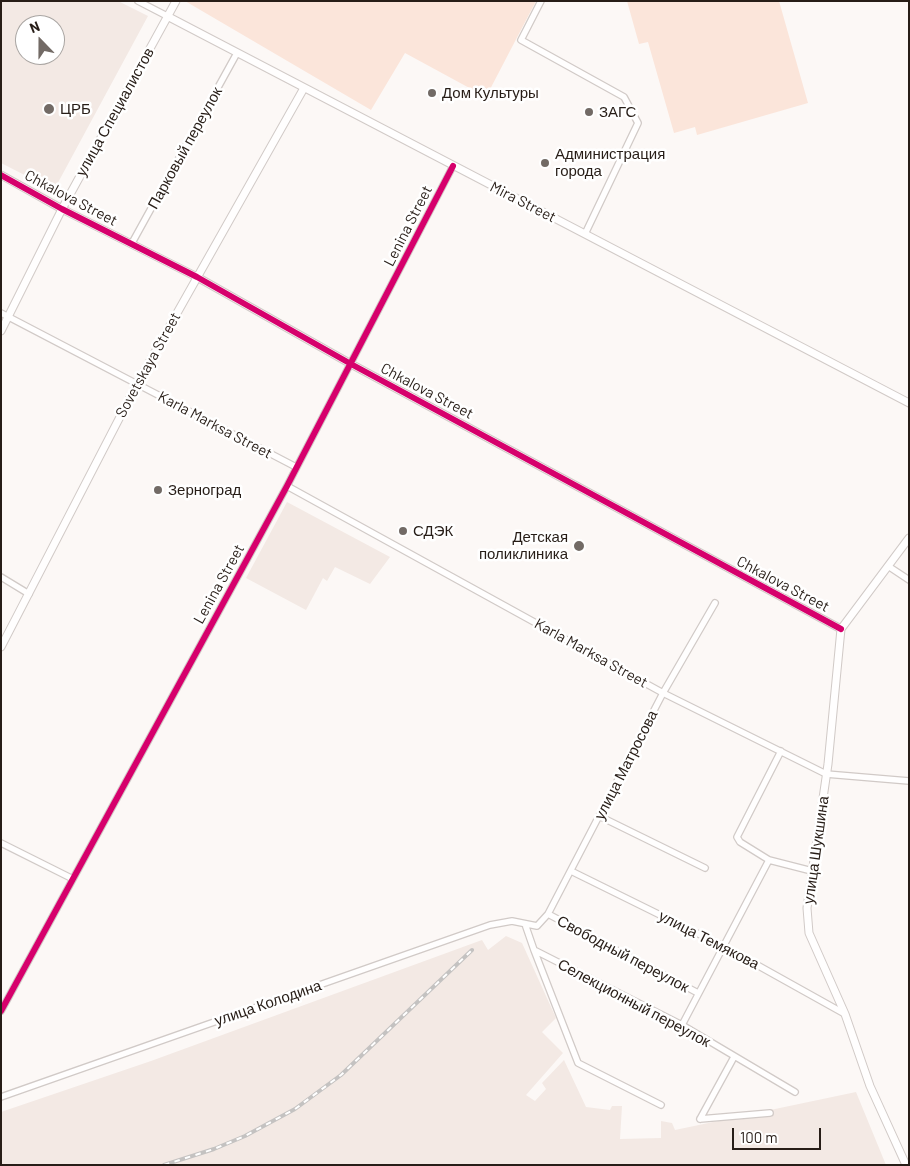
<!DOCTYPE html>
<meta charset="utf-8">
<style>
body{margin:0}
#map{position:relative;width:910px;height:1166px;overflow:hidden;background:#fcf8f6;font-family:Barlow,sans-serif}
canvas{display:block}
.frame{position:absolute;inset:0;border:2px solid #271d17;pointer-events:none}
.north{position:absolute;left:15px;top:15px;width:50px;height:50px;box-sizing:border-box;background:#fff;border:1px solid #a9a5a2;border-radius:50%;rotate:338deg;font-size:14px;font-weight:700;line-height:20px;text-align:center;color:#271d17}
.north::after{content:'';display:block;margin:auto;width:18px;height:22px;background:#726a65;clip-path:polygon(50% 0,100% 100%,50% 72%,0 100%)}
.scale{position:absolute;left:732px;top:1128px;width:89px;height:22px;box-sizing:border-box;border:2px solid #271d17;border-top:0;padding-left:6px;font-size:15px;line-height:18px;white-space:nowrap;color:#271d17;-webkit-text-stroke:4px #fff;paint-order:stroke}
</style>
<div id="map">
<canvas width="910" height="1166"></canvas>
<div class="frame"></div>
<div class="north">N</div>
<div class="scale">100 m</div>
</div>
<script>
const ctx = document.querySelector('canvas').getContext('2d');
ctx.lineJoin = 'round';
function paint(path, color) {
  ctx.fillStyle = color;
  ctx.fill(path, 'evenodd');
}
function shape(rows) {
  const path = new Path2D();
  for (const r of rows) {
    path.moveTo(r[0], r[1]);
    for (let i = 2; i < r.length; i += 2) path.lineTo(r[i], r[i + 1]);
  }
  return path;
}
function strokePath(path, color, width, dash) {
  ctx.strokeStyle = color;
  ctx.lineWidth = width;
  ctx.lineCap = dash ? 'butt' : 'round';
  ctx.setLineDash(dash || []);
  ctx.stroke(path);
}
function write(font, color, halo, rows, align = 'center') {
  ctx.font = font + ' Barlow,sans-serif';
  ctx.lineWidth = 5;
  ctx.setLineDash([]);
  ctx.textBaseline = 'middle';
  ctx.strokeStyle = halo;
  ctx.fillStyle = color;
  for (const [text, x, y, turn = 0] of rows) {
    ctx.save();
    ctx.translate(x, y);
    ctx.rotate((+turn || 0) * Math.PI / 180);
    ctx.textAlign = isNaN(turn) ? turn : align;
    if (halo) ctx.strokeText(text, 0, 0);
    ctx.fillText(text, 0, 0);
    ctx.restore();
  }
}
const built = shape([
 [1,1,118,1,148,16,54,190,1,163],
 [25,25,55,25,55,55,25,55],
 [287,502,390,557,370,584,335,567,327,581,323,578,306,610,246,578],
 [506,936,522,943,556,1018,542,1032,563,1053,526,1095,535,1101,546,1089,542,1083,564,1060,586,1107,610,1110,612,1106,622,1106,620,1139,661,1138,661,1121,672,1123,675,1130,856,1092,886,1165,1,1165,1,1112,151,1061,482,940,488,950]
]);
const green = shape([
 [185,1,536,1,486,97,405,53,371,110],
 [627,1,779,1,808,103,697,135,695,127,674,133,648,42,639,44]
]);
const minor = shape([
 [138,1,167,16],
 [541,1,521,40,624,97,638,123,585,234],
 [132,243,237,53],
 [1,313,296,467],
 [287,486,663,693,826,774,909,781],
 [888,566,909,580],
 [1,577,29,594],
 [781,751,737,837,740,842,769,860,812,871],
 [599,816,705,868],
 [1,843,73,879],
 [571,871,723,946,845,1014],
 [548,914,698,993],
 [525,924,534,950,682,1025,795,1092],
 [534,950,578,1063,661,1105],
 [1,1011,287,486,453,166],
 [682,1025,769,860],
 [1,1097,490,925,512,921,537,926,548,914,663,693,715,603],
 [700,1119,734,1057],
 [700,1119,770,1113]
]);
const tertiary = shape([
 [167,16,909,403],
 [1,175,62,209,197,277,351,364,841,629],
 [1,331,62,209,176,1],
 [1,647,137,384,304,88],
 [906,1165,870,1086,845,1014,809,933,807,908,828,764,841,629,909,538]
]);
const rail = shape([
 [164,1165,214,1149,245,1136,295,1109,341,1075,472,950]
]);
const cycleway = shape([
 [1,175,62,209,197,277,351,364,841,629],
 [1,1011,287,486,453,166]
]);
const markers = [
 [432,93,5,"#726a65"],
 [49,109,6,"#726a65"],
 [589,112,5,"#726a65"],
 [545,163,5,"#726a65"],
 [158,490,5,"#726a65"],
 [403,531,5,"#726a65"],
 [579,546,6,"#726a65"]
];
const poiNames = [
 ["Дом Культуры",442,93],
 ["ЦРБ",60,109],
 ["ЗАГС",599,112],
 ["Администрация",555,154],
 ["города",555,171],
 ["Зерноград",168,490],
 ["СДЭК",413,531],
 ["Детская",568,537,"right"],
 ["поликлиника",568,554,"right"]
];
const streetNames = [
 ["улица Специалистов",115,112,-61],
 ["Парковый переулок",185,148,-61],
 ["Chkalova Street",71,198,28],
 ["Mira Street",523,202,27],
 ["Lenina Street",408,226,-63],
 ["Sovetskaya Street",148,365,-61],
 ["Chkalova Street",427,391,28],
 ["Karla Marksa Street",215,425,28],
 ["Lenina Street",219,584,-61],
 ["Chkalova Street",783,584,28],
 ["Karla Marksa Street",591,653,29],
 ["улица Матросова",626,765,-63],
 ["улица Шукшина",816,850,-82],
 ["улица Темякова",709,940,27],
 ["Свободный переулок",623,954,28],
 ["улица Колодина",268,1003,-19],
 ["Селекционный переулок",634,1003,28]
];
paint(built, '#f3e9e4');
paint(green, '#fbe5da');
strokePath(minor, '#d1cac7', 8);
strokePath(tertiary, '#d1cac7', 9);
strokePath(minor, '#fffefe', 5.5);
strokePath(tertiary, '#fffefe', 7);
strokePath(rail, '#c4c2c1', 4);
strokePath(rail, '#fff', 2, [5.5]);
strokePath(cycleway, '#d6006c', 6);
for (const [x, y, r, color] of markers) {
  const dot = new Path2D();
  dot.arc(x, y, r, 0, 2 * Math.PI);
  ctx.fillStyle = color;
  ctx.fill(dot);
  strokePath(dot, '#fff', 2);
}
write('15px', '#271d17', '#fff', poiNames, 'left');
write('15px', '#271d17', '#fff', streetNames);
</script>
